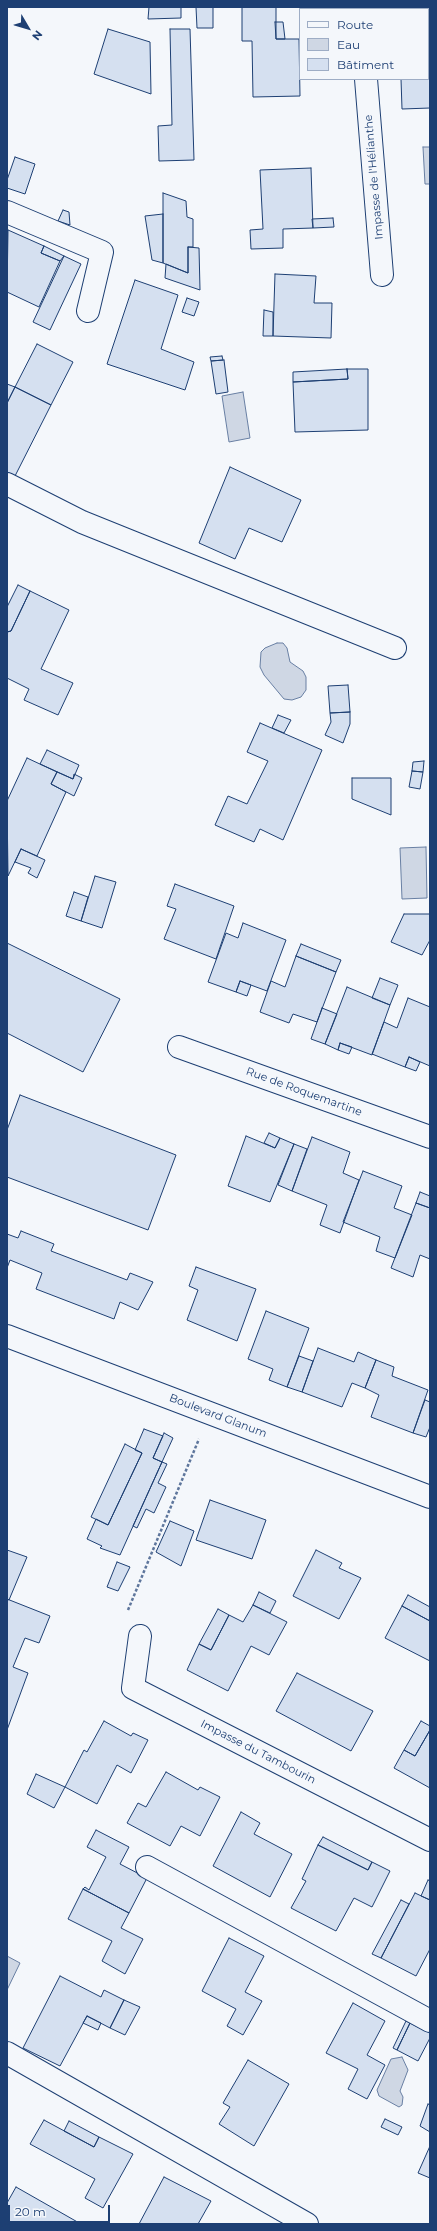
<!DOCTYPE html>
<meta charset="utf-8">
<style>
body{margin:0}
#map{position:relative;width:437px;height:2231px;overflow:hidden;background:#f4f7fb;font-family:Montserrat,sans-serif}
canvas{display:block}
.frame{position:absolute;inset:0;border:8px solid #1d3f73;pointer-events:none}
.legend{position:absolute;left:299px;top:8px;width:130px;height:72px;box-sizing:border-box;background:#f4f7fb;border:1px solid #9eadc5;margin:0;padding:5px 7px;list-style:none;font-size:12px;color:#1d3f73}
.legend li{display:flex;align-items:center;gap:8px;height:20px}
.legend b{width:20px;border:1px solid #9eadc5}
.north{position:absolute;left:8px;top:8px;width:40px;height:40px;-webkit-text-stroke:3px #f4f7fb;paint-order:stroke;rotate:128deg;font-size:11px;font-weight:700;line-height:16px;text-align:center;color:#1d3f73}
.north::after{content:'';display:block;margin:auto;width:14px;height:18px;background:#1d3f73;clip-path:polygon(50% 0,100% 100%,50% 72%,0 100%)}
.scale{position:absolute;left:8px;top:2205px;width:102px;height:18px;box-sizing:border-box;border:2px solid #1d3f73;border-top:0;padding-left:5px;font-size:12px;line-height:14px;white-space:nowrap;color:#1d3f73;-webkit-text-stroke:3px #f4f7fb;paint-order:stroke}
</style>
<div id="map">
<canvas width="437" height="2231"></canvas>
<div class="frame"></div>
<ul class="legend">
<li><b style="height:5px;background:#f4f7fb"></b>Route</li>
<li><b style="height:11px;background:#cfd7e4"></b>Eau</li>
<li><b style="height:11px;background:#d5e0f0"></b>Bâtiment</li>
</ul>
<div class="north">N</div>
<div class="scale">20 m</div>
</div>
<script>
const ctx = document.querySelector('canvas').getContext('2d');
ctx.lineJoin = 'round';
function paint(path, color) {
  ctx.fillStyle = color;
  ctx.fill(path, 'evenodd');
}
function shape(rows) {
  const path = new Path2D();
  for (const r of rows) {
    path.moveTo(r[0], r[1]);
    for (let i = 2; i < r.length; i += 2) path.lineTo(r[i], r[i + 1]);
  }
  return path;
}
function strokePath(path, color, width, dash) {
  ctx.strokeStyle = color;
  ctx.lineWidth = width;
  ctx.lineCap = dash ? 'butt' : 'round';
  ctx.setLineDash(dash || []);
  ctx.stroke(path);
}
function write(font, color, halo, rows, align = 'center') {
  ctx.font = font + ' Montserrat,sans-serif';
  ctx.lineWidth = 3;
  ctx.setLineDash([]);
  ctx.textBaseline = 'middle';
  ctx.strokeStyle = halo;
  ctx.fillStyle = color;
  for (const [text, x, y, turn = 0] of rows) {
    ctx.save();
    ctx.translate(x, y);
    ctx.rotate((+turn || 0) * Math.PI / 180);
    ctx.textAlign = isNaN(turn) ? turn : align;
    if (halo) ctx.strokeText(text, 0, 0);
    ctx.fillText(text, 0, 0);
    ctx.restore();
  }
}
const water = shape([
 [423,147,430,147,430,184,425,184,423,147],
 [243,392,250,438,229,442,222,396,243,392],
 [277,643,283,643,287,648,290,662,303,671,306,677,306,690,301,697,292,700,284,699,264,675,260,667,261,652,265,648,277,643],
 [426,847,427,898,402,899,400,848,426,847],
 [7,1956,20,1963,7,1990,7,1956],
 [402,2057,408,2070,400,2091,403,2097,402,2105,399,2107,379,2096,377,2090,391,2059,402,2057]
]);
const building = shape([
 [149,7,181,7,181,18,148,19,149,7],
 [196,7,213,7,213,28,197,28,196,7],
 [242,7,276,7,276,39,299,39,300,96,253,97,252,41,242,41,242,7],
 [275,22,283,22,285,39,276,39,275,22],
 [108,29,150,42,151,94,94,74,108,29],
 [170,29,190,29,194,160,159,161,158,126,172,125,170,29],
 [428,52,430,52,430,108,402,109,401,79,428,79,428,52],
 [15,157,35,164,25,194,7,188,7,180,15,157],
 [311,168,313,228,283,229,283,248,251,249,250,230,263,229,260,170,311,168],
 [163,193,186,201,187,217,193,219,193,247,188,247,188,273,163,263,163,193],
 [63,210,69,212,70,225,58,221,63,210],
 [163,214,163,263,152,260,145,216,163,214],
 [333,218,334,227,313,228,312,219,333,218],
 [8,230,44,246,41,253,60,261,39,307,7,292,8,230],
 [44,246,64,256,60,261,41,253,44,246],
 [188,247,199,248,200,290,165,278,166,264,188,273,188,247],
 [64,256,81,264,50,330,33,322,64,256],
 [275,274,316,276,314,303,332,303,331,338,273,336,275,274],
 [135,280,178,295,161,349,194,362,185,390,107,364,135,280],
 [187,298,199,302,194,316,182,312,187,298],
 [264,310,273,312,273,336,263,336,264,310],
 [37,344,73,362,51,405,15,387,37,344],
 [222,356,223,360,211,361,210,357,222,356],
 [224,360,228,392,216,394,211,361,224,360],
 [347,369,368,369,368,430,295,432,293,382,348,379,347,369],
 [347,369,348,379,293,382,293,372,347,369],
 [7,384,15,387,7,403,7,384],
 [15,387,51,405,15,476,7,472,7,403,15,387],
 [230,467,301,500,282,542,249,528,235,559,199,543,230,467],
 [18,585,30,591,11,631,7,632,7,607,18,585],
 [30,591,69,610,41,669,73,683,58,715,24,700,29,689,7,678,7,632,11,631,30,591],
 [348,685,350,712,330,713,328,686,348,685],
 [350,712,350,724,343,743,325,735,331,722,330,713,350,712],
 [278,715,291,720,284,733,272,728,278,715],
 [260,723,322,750,283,840,260,829,254,842,215,825,228,796,247,804,268,761,247,752,260,723],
 [47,750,79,765,73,779,40,764,47,750],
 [27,758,57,772,51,784,66,792,37,856,21,849,8,876,7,801,27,758],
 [424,761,423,772,412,771,413,762,424,761],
 [412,771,423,772,420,789,409,787,412,771],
 [57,772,73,779,74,774,82,778,74,796,51,784,57,772],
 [352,778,391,778,391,815,352,799,352,778],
 [21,849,45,860,37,878,28,873,31,868,15,862,21,849],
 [95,876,116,882,102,928,81,921,95,876],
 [175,884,234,906,216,959,164,939,176,909,167,906,175,884],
 [74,892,88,897,81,921,66,916,74,892],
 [404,914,430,914,430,940,422,955,391,942,404,914],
 [243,923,286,940,267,991,240,981,236,992,208,982,226,933,238,938,243,923],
 [7,943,120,999,83,1072,7,1033,7,943],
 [301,944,341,960,336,972,296,956,301,944],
 [296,956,336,972,317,1022,293,1014,289,1023,260,1012,271,981,285,987,296,956],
 [380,978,398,985,390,1005,372,998,380,978],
 [240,981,251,985,247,996,236,992,240,981],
 [347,987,390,1005,372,1055,340,1043,338,1050,325,1044,347,987],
 [408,998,430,1007,430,1066,409,1057,405,1067,372,1054,384,1022,397,1028,408,998],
 [322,1008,337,1014,325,1044,311,1039,322,1008],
 [340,1043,352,1047,349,1054,338,1050,340,1043],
 [409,1057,420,1062,416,1071,405,1067,409,1057],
 [20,1095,176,1155,148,1230,7,1177,7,1130,20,1095],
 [269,1133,280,1138,275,1148,264,1143,269,1133],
 [246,1136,275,1148,280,1138,294,1144,270,1202,228,1186,246,1136],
 [312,1137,350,1152,343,1173,359,1180,340,1233,320,1225,327,1205,292,1191,312,1137],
 [294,1144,307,1149,292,1191,278,1185,294,1144],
 [363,1171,402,1186,394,1208,412,1215,395,1258,376,1251,380,1237,343,1222,363,1171],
 [420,1192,430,1196,430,1208,416,1203,420,1192],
 [416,1203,430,1208,430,1259,420,1255,413,1277,391,1268,416,1203],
 [21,1231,54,1244,51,1251,127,1280,130,1273,153,1282,138,1310,120,1302,114,1319,36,1289,42,1273,10,1260,7,1268,7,1234,18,1238,21,1231],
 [196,1267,256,1289,237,1341,187,1320,198,1290,189,1286,196,1267],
 [266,1311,309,1328,287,1387,269,1380,273,1369,248,1359,266,1311],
 [318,1348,354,1362,358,1352,376,1360,365,1388,352,1383,342,1407,302,1392,318,1348],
 [299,1356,313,1361,302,1392,287,1387,299,1356],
 [376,1360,394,1367,392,1376,428,1390,413,1433,371,1417,379,1395,365,1388,376,1360],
 [425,1400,430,1402,430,1427,426,1437,413,1433,425,1400],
 [144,1429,163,1436,153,1458,162,1462,120,1555,100,1548,102,1546,87,1539,96,1519,108,1525,142,1453,135,1450,144,1429],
 [164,1433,173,1438,162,1462,153,1458,164,1433],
 [125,1444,142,1453,108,1525,91,1517,125,1444],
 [162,1462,167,1464,158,1483,166,1487,154,1513,146,1509,137,1528,133,1526,162,1462],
 [210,1500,266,1520,252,1559,196,1540,210,1500],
 [170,1521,194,1531,181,1566,156,1552,170,1521],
 [7,1550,27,1557,9,1600,7,1599,7,1550],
 [316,1550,342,1563,339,1568,361,1578,339,1619,293,1596,316,1550],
 [117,1562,130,1567,118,1591,107,1587,117,1562],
 [259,1592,276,1601,270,1613,253,1605,259,1592],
 [408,1595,430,1607,430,1621,402,1606,408,1595],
 [7,1599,50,1616,39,1643,25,1638,13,1667,28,1673,7,1730,7,1599],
 [253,1605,287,1622,269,1655,251,1646,228,1691,187,1670,199,1644,211,1650,229,1615,243,1622,253,1605],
 [402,1606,430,1621,430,1661,385,1638,402,1606],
 [218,1609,229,1615,211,1650,199,1644,218,1609],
 [297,1673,373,1711,351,1751,276,1711,297,1673],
 [104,1721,131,1736,133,1733,148,1740,131,1773,117,1765,97,1804,65,1787,84,1750,87,1752,104,1721],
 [421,1721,430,1726,430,1730,415,1756,404,1750,421,1721],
 [430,1730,430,1788,394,1768,404,1750,415,1756,430,1730],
 [166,1772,198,1790,200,1787,220,1797,200,1836,181,1826,170,1846,127,1823,138,1803,146,1807,166,1772],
 [36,1774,65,1787,54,1808,27,1794,36,1774],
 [241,1812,260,1823,254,1834,292,1854,270,1897,213,1866,241,1812],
 [96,1830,129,1847,120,1864,147,1878,129,1913,83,1889,85,1887,89,1890,106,1857,87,1847,96,1830],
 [323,1837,372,1862,368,1870,318,1845,323,1837],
 [318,1845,368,1870,372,1862,390,1871,372,1907,354,1898,336,1931,291,1908,306,1881,302,1879,318,1845],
 [428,1880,430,1881,430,1900,421,1896,428,1880],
 [83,1889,129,1913,121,1928,143,1939,125,1974,102,1961,112,1941,68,1919,83,1889],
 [415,1893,430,1900,430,1949,416,1976,381,1958,415,1893],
 [401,1900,409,1904,381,1958,372,1954,401,1900],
 [229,1938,264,1956,245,1992,262,2001,243,2035,227,2026,236,2009,202,1991,229,1938],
 [60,1976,101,1997,104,1990,124,2000,110,2028,87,2016,60,2066,23,2048,60,1976],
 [124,2000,140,2007,125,2035,110,2028,124,2000],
 [353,2003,385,2021,367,2055,385,2065,367,2099,348,2089,358,2069,326,2053,353,2003],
 [87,2016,101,2023,98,2030,83,2023,87,2016],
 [406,2021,410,2023,397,2050,393,2048,406,2021],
 [410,2023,430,2033,430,2038,418,2061,397,2050,410,2023],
 [248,2060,289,2084,254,2146,219,2124,230,2107,223,2103,248,2060],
 [428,2104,430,2105,430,2132,420,2126,428,2104],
 [385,2119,402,2127,398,2135,381,2127,385,2119],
 [44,2120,94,2147,99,2137,133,2154,103,2208,85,2198,95,2179,30,2144,44,2120],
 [69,2121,99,2137,94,2147,64,2131,69,2121],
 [430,2146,430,2178,418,2173,430,2146],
 [164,2177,211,2201,198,2224,139,2224,164,2177],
 [16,2187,81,2224,7,2224,7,2203,16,2187]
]);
const path = shape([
 [128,1610,199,1439]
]);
const minor = shape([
 [360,7,361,9],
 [366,79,382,275],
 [7,212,102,252,88,311],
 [7,484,82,522,395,648],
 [179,1047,430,1137],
 [7,1336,430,1497],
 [140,1636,133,1688,430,1840],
 [147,1867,430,2021],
 [7,2053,307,2224]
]);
const streetNames = [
 ["Impasse de l'Hélianthe",374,177,-95],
 ["Rue de Roquemartine",304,1092,20],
 ["Boulevard Glanum",218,1416,21],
 ["Impasse du Tambourin",258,1752,27]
];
paint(water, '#cfd7e4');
strokePath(water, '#687fa3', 1);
paint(building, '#d5e0f0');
strokePath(building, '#1d3f73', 1);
strokePath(minor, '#1d3f73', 24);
strokePath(path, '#5e769c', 2.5, [3, 2]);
strokePath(minor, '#f4f7fb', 22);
write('11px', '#1d3f73', '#f4f7fb', streetNames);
</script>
